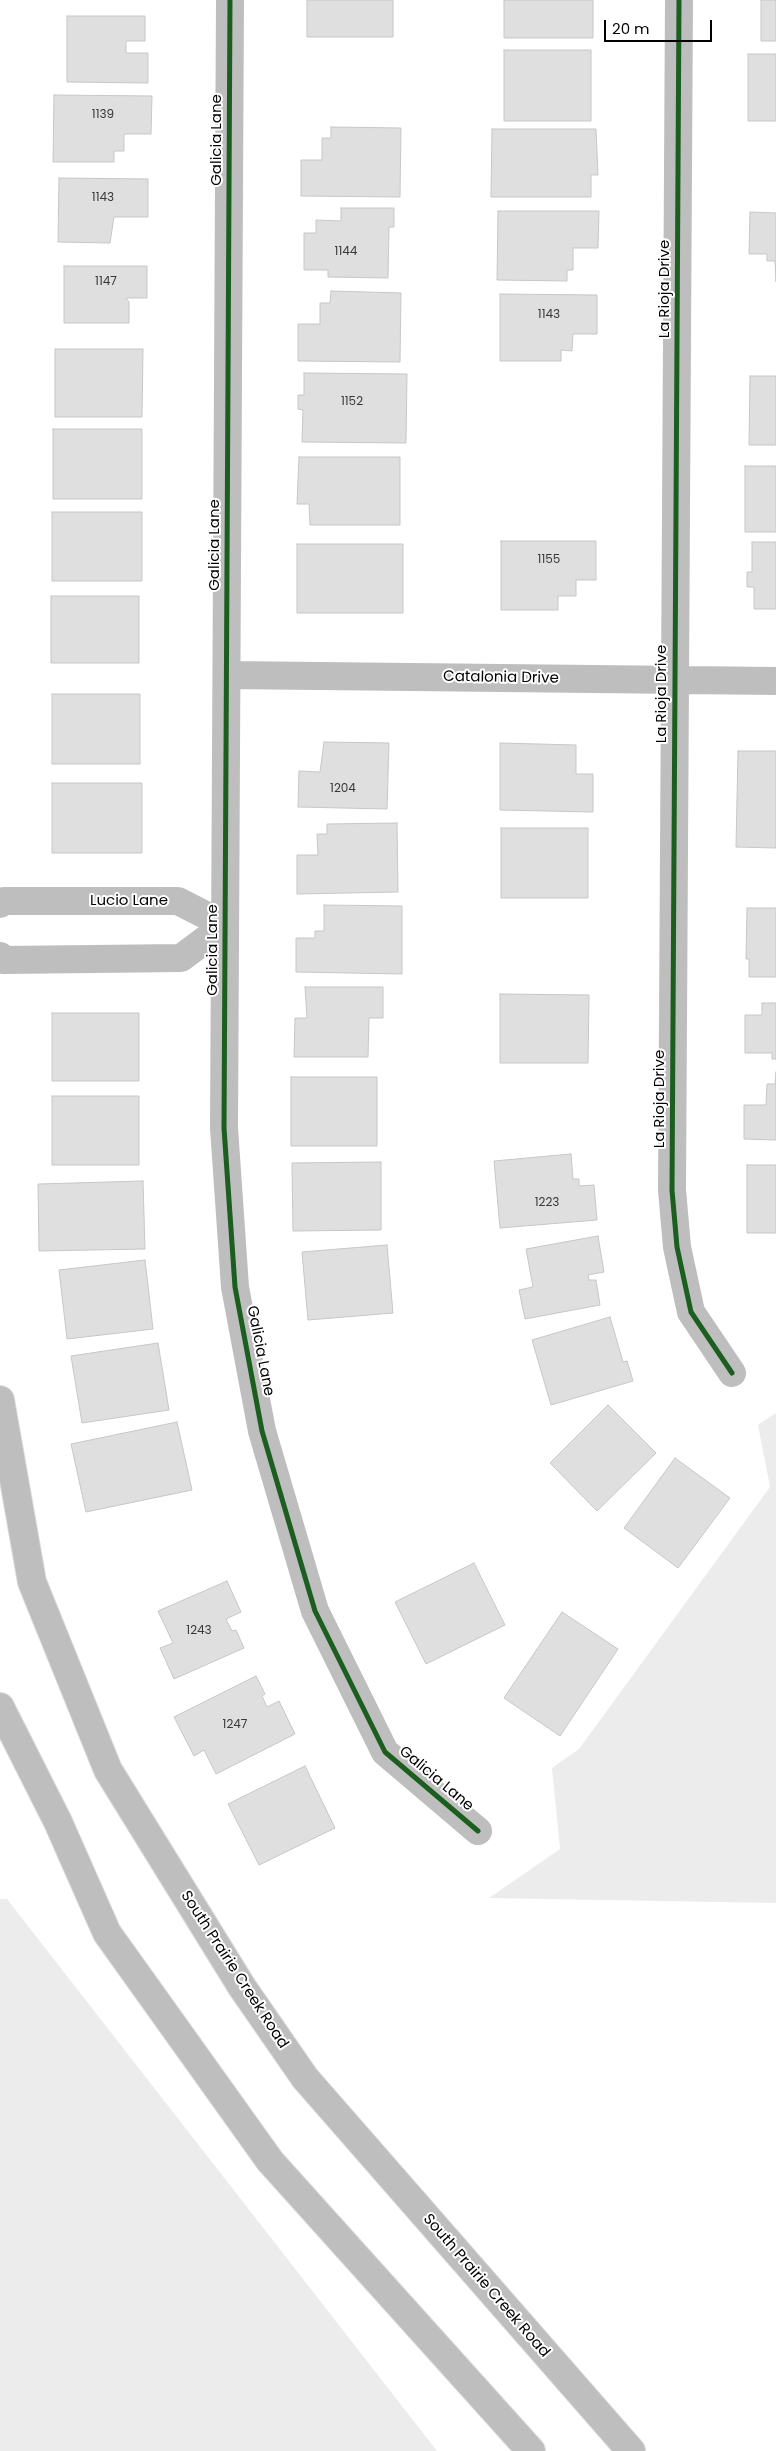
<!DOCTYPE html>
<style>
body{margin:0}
#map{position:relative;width:776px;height:2451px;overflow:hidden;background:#fff;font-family:Poppins,sans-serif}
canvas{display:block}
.scale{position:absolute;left:604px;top:20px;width:108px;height:22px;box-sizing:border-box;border:2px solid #000;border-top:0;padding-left:6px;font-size:15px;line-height:18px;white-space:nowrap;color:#000;-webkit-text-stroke:4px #fff;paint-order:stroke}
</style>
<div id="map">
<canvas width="776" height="2451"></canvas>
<div class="scale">20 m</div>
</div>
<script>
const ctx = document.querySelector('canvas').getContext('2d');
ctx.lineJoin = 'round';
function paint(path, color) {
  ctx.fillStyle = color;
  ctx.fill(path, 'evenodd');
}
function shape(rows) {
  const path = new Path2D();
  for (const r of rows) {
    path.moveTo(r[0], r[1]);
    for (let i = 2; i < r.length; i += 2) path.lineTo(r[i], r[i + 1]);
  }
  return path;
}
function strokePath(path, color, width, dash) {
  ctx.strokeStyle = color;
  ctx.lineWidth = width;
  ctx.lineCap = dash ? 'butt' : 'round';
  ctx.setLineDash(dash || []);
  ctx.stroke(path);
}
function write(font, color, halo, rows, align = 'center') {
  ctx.font = font + ' Poppins,sans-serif';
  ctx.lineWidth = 4;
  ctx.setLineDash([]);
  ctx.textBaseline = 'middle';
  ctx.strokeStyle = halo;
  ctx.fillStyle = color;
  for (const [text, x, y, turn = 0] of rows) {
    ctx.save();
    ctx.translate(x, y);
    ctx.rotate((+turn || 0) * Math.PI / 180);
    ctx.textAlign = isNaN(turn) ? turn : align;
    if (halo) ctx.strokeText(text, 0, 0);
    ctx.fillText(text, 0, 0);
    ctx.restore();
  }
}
const green = shape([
 [776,1413,776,1903,489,1898,560,1849,552,1768,579,1749,770,1487,758,1425],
 [0,1899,7,1899,437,2451,0,2451]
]);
const building = shape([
 [307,0,393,0,393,37,307,37,307,0],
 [504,0,593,0,593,38,504,38,504,0],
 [761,0,776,0,776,41,761,41,761,0],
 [67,16,145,16,145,41,126,41,126,53,148,53,148,83,67,82,67,16],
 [504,50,591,50,591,121,504,121,504,50],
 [748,54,776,54,776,121,748,121,748,54],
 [54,95,152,96,151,134,124,134,124,151,114,151,114,162,53,162,54,95],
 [331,127,401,128,400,197,301,196,301,160,322,160,322,138,331,138,331,127],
 [492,129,596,129,598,175,591,175,591,197,491,197,492,129],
 [59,178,148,179,148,217,114,217,110,243,58,242,59,178],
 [341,208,394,208,394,227,389,227,388,278,328,277,328,270,304,270,304,233,316,233,316,220,341,221,341,208],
 [498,211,599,211,598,248,573,248,573,270,567,270,567,281,497,280,498,211],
 [750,212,776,213,776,282,775,261,767,261,767,254,749,254,750,212],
 [64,266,147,266,147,298,126,298,129,302,129,323,64,323,64,266],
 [331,291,401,293,400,362,298,361,298,324,320,324,320,303,330,303,331,291],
 [500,294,597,295,597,334,573,334,572,351,561,350,561,361,500,361,500,294],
 [55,349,143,349,142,417,55,417,55,349],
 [304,373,407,374,406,443,302,442,303,410,298,409,298,395,304,395,304,373],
 [750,376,776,376,776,445,749,445,750,376],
 [53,429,142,429,142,499,53,499,53,429],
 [299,457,400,457,400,525,310,525,309,504,297,504,299,457],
 [745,466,776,466,776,532,745,532,745,466],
 [52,512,142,512,142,581,52,581,52,512],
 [501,541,596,541,596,580,576,580,576,596,558,596,558,610,501,610,501,541],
 [752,542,776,542,776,609,754,609,754,587,747,587,747,572,752,572,752,542],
 [297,544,403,544,403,613,297,613,297,544],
 [51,596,139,596,139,663,51,663,51,596],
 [52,694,140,694,140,764,52,764,52,694],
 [324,742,389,743,387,809,298,807,299,771,320,772,324,742],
 [500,743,576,745,576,774,593,774,593,812,500,810,500,743],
 [738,751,776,751,776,848,736,847,738,751],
 [52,783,142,783,142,853,52,853,52,783],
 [397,823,398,892,297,894,297,855,318,855,317,834,327,834,327,824,397,823],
 [501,828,588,828,588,898,501,898,501,828],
 [324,905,402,906,402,974,296,972,296,938,315,938,315,931,324,931,324,905],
 [747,908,776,908,776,977,749,977,749,959,746,959,747,908],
 [305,987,383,987,383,1018,369,1018,368,1057,294,1057,295,1018,307,1018,305,987],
 [500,994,589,995,588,1063,500,1063,500,994],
 [762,1003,776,1003,776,1059,772,1059,772,1053,745,1053,745,1015,762,1015,762,1003],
 [52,1013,139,1013,139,1081,52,1081,52,1013],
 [776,1072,776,1140,744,1139,744,1105,766,1105,767,1084,775,1084,776,1072],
 [291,1077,377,1077,377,1146,291,1146,291,1077],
 [52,1096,139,1096,139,1165,52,1165,52,1096],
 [571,1154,573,1179,579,1179,579,1186,594,1185,597,1220,500,1228,494,1161,571,1154],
 [381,1162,381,1230,293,1231,292,1163,381,1162],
 [747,1165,776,1165,776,1233,747,1233,747,1165],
 [143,1181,145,1249,39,1251,38,1184,143,1181],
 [598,1236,604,1272,588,1275,589,1280,596,1280,600,1305,525,1319,519,1290,533,1287,526,1249,598,1236],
 [387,1245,393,1313,308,1320,302,1252,387,1245],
 [145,1260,153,1329,67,1339,59,1270,145,1260],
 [610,1317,623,1362,627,1361,633,1381,551,1405,532,1340,610,1317],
 [158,1343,169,1410,82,1423,71,1356,158,1343],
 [608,1405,656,1453,597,1511,550,1463,608,1405],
 [177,1422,192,1490,86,1512,71,1444,177,1422],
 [675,1458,730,1498,678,1568,624,1528,675,1458],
 [474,1563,505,1625,426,1664,395,1602,474,1563],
 [227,1581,241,1612,226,1619,232,1631,236,1630,244,1648,174,1679,160,1648,173,1643,158,1611,227,1581],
 [562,1612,618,1649,560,1736,504,1698,562,1612],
 [256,1676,265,1694,262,1696,267,1707,279,1701,295,1734,216,1774,204,1750,194,1756,174,1717,256,1676],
 [305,1766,335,1828,259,1865,228,1804,305,1766]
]);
const minor = shape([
 [230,0,224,1128,235,1287,262,1431,315,1611,385,1752,478,1831],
 [679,0,672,1190,677,1247,691,1312,732,1373],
 [227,675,776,681],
 [0,904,4,901,178,901,225,925,181,958,4,960,0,956]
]);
const major = shape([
 [0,1400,32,1582,108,1770,242,1987,305,2078,631,2451],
 [0,1707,58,1822,107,1933,270,2161,531,2451]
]);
const cycleway = shape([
 [230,0,224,1128,235,1287,262,1431,315,1611,385,1752,478,1831],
 [679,0,672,1190,677,1247,691,1312,732,1373]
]);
const numberNames = [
 ["1139",103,115],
 ["1143",103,198],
 ["1144",346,252],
 ["1147",106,282],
 ["1143",549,315],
 ["1152",352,402],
 ["1155",549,560],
 ["1204",343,789],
 ["1223",547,1203],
 ["1243",199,1631],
 ["1247",235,1725]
];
const streetNames = [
 ["Galicia Lane",217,140,-90],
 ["La Rioja Drive",665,289,-90],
 ["Galicia Lane",215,545,-90],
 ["Catalonia Drive",501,678,1],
 ["La Rioja Drive",662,694,-90],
 ["Lucio Lane",129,901],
 ["Galicia Lane",213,950,-90],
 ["La Rioja Drive",660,1099,-90],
 ["Galicia Lane",260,1351,79],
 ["Galicia Lane",436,1779,40],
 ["South Prairie Creek Road",234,1970,57],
 ["South Prairie Creek Road",486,2286,49]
];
paint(green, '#ececec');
paint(building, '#dfdfdf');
strokePath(building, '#c7c7c7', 1);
strokePath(major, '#dbdbdb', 30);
strokePath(minor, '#bebebe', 28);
strokePath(major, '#bebebe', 28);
strokePath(cycleway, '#1b5e20', 5);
write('12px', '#383838', null, numberNames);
write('15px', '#000', '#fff', streetNames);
</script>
